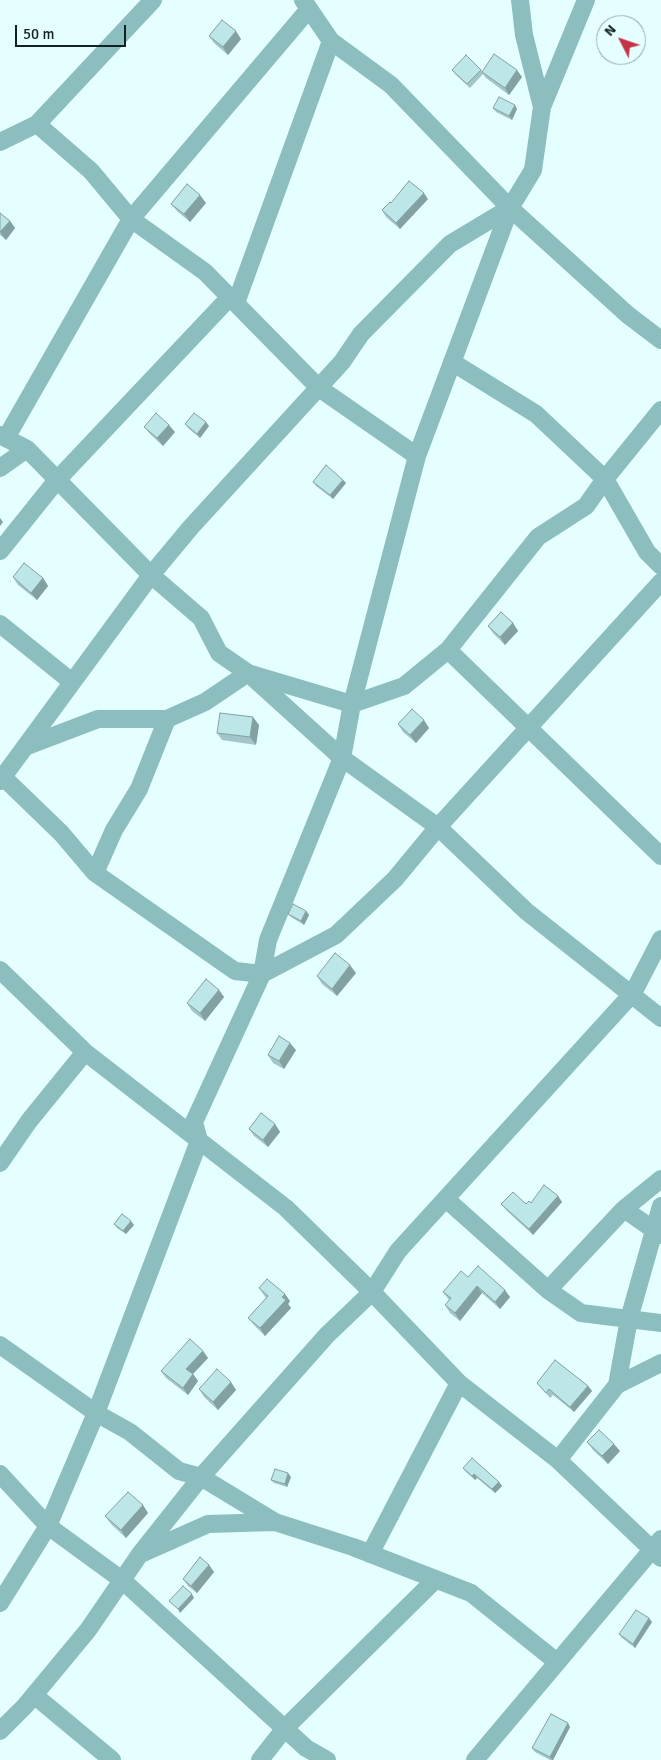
<!DOCTYPE html>
<style>
body{margin:0}
#map{position:relative;width:661px;height:1760px;overflow:hidden;background:#e5feff;font-family:Signika,sans-serif}
canvas{display:block}
.north{position:absolute;left:596px;top:15px;width:50px;height:50px;box-sizing:border-box;background:#e5feff;border:1px solid #91a6a7;border-radius:50%;rotate:311deg;font-size:14px;font-weight:700;line-height:20px;text-align:center;color:#122223}
.north::after{content:'';display:block;margin:auto;width:18px;height:22px;background:#c43346;clip-path:polygon(50% 0,100% 100%,50% 72%,0 100%)}
.scale{position:absolute;left:15px;top:25px;width:111px;height:22px;box-sizing:border-box;border:2px solid #122223;border-top:0;padding-left:6px;font-size:15px;line-height:18px;white-space:nowrap;color:#122223;-webkit-text-stroke:4px #e5feff;paint-order:stroke}
</style>
<div id="map">
<canvas width="661" height="1760"></canvas>
<div class="north">N</div>
<div class="scale">50 m</div>
</div>
<script>
const ctx = document.querySelector('canvas').getContext('2d');
ctx.lineJoin = 'round';
function shape(rows) {
  const path = new Path2D();
  for (const r of rows) {
    path.moveTo(r[0], r[1]);
    for (let i = 2; i < r.length; i += 2) path.lineTo(r[i], r[i + 1]);
  }
  return path;
}
function strokePath(path, color, width, dash) {
  ctx.strokeStyle = color;
  ctx.lineWidth = width;
  ctx.lineCap = dash ? 'butt' : 'round';
  ctx.setLineDash(dash || []);
  ctx.stroke(path);
}
function paint(path, color) {
  ctx.fillStyle = color;
  ctx.fill(path, 'evenodd');
}
const minor = shape([
 [303,0,331,41,391,85,510,208,628,315,661,340],
 [542,107,586,0],
 [37,124,91,171,131,219,205,272,319,388,417,456],
 [0,142,37,124,153,0],
 [236,303,331,41],
 [452,362,536,414,605,479,647,552,661,566],
 [0,435,27,449,151,575,201,618,219,653,248,673,342,758,438,827,526,911,661,1018],
 [6,438,131,219,309,9],
 [0,468,27,449],
 [0,551,57,480,230,297],
 [0,624,72,682],
 [448,650,661,856],
 [27,746,98,719,167,719,205,702,248,673,352,704,404,686,448,650,538,537,586,506,605,479,661,410],
 [3,777,61,833,95,873,235,971,262,974,336,935,395,879,438,827,661,582],
 [0,781,151,575,191,527,342,362,361,334,450,244,510,208],
 [95,873,114,830,139,789,167,719],
 [0,970,85,1052,286,1208,372,1292,459,1383,558,1460,661,1558],
 [0,1163,29,1121,85,1052],
 [446,1199,548,1290,581,1313,661,1323],
 [624,1209,661,1235],
 [548,1290,624,1209,661,1179],
 [0,1345,96,1413,130,1432,179,1471,201,1477,275,1522],
 [617,1385,661,1363],
 [558,1460,617,1385,629,1319,661,1206],
 [0,1474,48,1526,122,1580,306,1748,327,1760],
 [143,1553,208,1524,275,1522,353,1547,471,1593,557,1662],
 [370,1554,459,1383],
 [0,1603,48,1526,96,1413,199,1141,194,1122,262,974,268,940,342,758,352,704,417,456,510,208,533,170,542,107,524,35,520,0],
 [34,1695,112,1760],
 [0,1731,25,1706,88,1630,140,1554,201,1477,327,1335,372,1292,398,1251,633,993,661,939],
 [260,1760,285,1728,436,1579],
 [475,1760,661,1539]
]);
const wall = shape([
 [209,36,241,39,228,55,214,43],
 [452,70,481,70,482,71,522,77,509,95,486,78,483,74,470,88,455,74],
 [493,108,517,109,512,120,496,112],
 [428,199,400,229,386,217,382,210,391,203],
 [206,203,190,222,177,211,171,204],
 [0,213,10,221,15,228,6,240,0,235],
 [185,424,209,426,200,438,188,428],
 [144,427,175,432,163,446,150,434],
 [343,480,346,483,333,499,316,486,313,482],
 [13,577,43,578,48,586,37,600,18,585],
 [513,623,518,631,505,645,493,633,488,626],
 [398,724,429,728,416,743,403,732],
 [259,725,256,745,222,740,217,733],
 [306,911,309,915,304,925,291,917,288,914],
 [356,973,337,996,322,984,317,976],
 [219,990,224,997,205,1021,192,1011,187,1003],
 [296,1050,284,1069,273,1063,268,1055],
 [275,1124,280,1132,268,1147,254,1136,249,1129],
 [558,1196,562,1202,533,1235,506,1210,501,1204,526,1204],
 [114,1224,134,1225,126,1234,117,1228],
 [468,1277,510,1297,500,1309,482,1293,460,1321,450,1313,445,1305,449,1300,443,1292],
 [259,1288,290,1301,288,1304,291,1308,265,1336,254,1325,248,1318,266,1298],
 [203,1351,208,1358,193,1374,198,1381,188,1395,166,1378,161,1371],
 [537,1383,588,1386,592,1391,574,1412,553,1395,550,1398],
 [199,1389,236,1390,218,1410,204,1397],
 [587,1442,620,1451,608,1464,593,1450],
 [463,1468,499,1482,502,1486,495,1493,477,1478,475,1480,466,1472],
 [291,1477,287,1487,274,1483,271,1480],
 [148,1513,126,1538,111,1524,105,1516],
 [209,1565,214,1572,197,1593,188,1586,183,1579],
 [652,1622,635,1648,622,1638,619,1634],
 [570,1727,553,1760,550,1760,535,1752,532,1748]
]);
const shadedWall = shape([
 [236,31,241,39,228,55,223,47],
 [517,70,522,77,509,95,505,88],
 [515,105,517,109,512,120,509,116],
 [424,193,428,199,400,229,396,223],
 [200,195,206,203,190,222,184,214],
 [10,221,15,228,6,240,0,232],
 [206,422,209,426,200,438,197,434],
 [169,425,175,432,163,446,157,438],
 [343,480,346,483,333,499,330,495],
 [0,518,3,522,0,526],
 [43,578,48,586,37,600,31,593],
 [513,623,518,631,505,645,500,637],
 [253,717,259,725,256,745,250,737],
 [424,720,429,728,416,743,410,735],
 [306,911,309,915,304,925,301,921],
 [350,965,356,973,337,996,332,989],
 [219,990,224,997,205,1021,200,1013],
 [290,1043,296,1050,284,1069,279,1061],
 [275,1124,280,1132,268,1147,263,1140],
 [558,1196,562,1202,533,1235,529,1229],
 [131,1221,134,1225,126,1234,123,1231],
 [477,1286,482,1293,460,1321,455,1313],
 [505,1290,510,1297,500,1309,495,1302],
 [285,1294,290,1301,288,1304,291,1308,265,1336,260,1328],
 [203,1351,208,1358,191,1376,186,1369],
 [193,1374,198,1381,188,1395,183,1388],
 [231,1382,236,1390,218,1410,213,1402],
 [588,1386,592,1391,574,1412,570,1407],
 [614,1444,620,1451,608,1464,602,1456],
 [288,1473,291,1477,287,1487,285,1484],
 [474,1474,477,1478,475,1480,472,1476],
 [499,1482,502,1486,495,1493,492,1489],
 [143,1505,148,1513,126,1538,121,1530],
 [209,1565,214,1572,197,1593,191,1586],
 [192,1594,194,1598,180,1613,178,1609],
 [649,1618,652,1622,635,1648,633,1644],
 [568,1723,570,1727,553,1760,552,1760,550,1757]
]);
const building = shape([
 [222,20,236,31,223,47,209,36,222,20],
 [494,54,517,70,505,88,482,72,494,54],
 [466,55,481,70,467,84,452,70,466,55],
 [499,97,515,105,509,116,493,108,499,97],
 [409,181,424,193,396,223,382,210,390,202,391,203,409,181],
 [187,184,200,195,184,214,171,204,187,184],
 [0,213,10,221,0,232,0,213],
 [156,413,169,425,157,438,144,427,156,413],
 [194,413,206,422,197,434,185,424,194,413],
 [326,465,343,480,330,495,313,482,326,465],
 [24,563,43,578,31,593,13,577,24,563],
 [501,612,513,623,500,637,488,626,501,612],
 [412,709,424,720,410,735,398,724,412,709],
 [220,713,253,717,250,737,217,733,220,713],
 [293,904,306,911,301,921,288,914,293,904],
 [335,953,350,965,332,989,317,976,335,953],
 [206,979,219,990,200,1013,187,1003,206,979],
 [279,1036,290,1043,279,1061,268,1055,279,1036],
 [261,1113,275,1124,263,1140,249,1129,261,1113],
 [544,1185,558,1196,529,1229,501,1204,513,1192,526,1204,529,1201,531,1203,544,1185],
 [122,1214,131,1221,123,1231,114,1224,122,1214],
 [478,1266,505,1290,495,1302,477,1286,455,1313,445,1305,451,1298,443,1292,461,1271,468,1277,478,1266],
 [267,1279,285,1294,282,1297,286,1300,260,1328,248,1318,268,1296,259,1288,267,1279],
 [190,1339,203,1351,186,1369,193,1374,183,1388,161,1371,190,1339],
 [555,1360,588,1386,570,1407,549,1389,546,1393,537,1383,555,1360],
 [217,1369,231,1382,213,1402,199,1389,217,1369],
 [599,1430,614,1444,602,1456,587,1442,599,1430],
 [472,1458,499,1482,492,1489,474,1474,472,1476,463,1468,472,1458],
 [275,1469,288,1473,285,1484,271,1480,275,1469],
 [128,1492,143,1505,121,1530,105,1516,128,1492],
 [200,1557,209,1565,191,1586,183,1579,200,1557],
 [183,1586,192,1594,178,1609,169,1601,183,1586],
 [636,1610,649,1618,633,1644,619,1634,636,1610],
 [551,1714,568,1723,550,1757,532,1748,551,1714]
]);
strokePath(minor, '#8cbec0', 18);
paint(wall, '#a2c6c7');
paint(shadedWall, '#84a1a2');
paint(building, '#bce6e7');
strokePath(building, '#84a1a2', 1);
</script>
